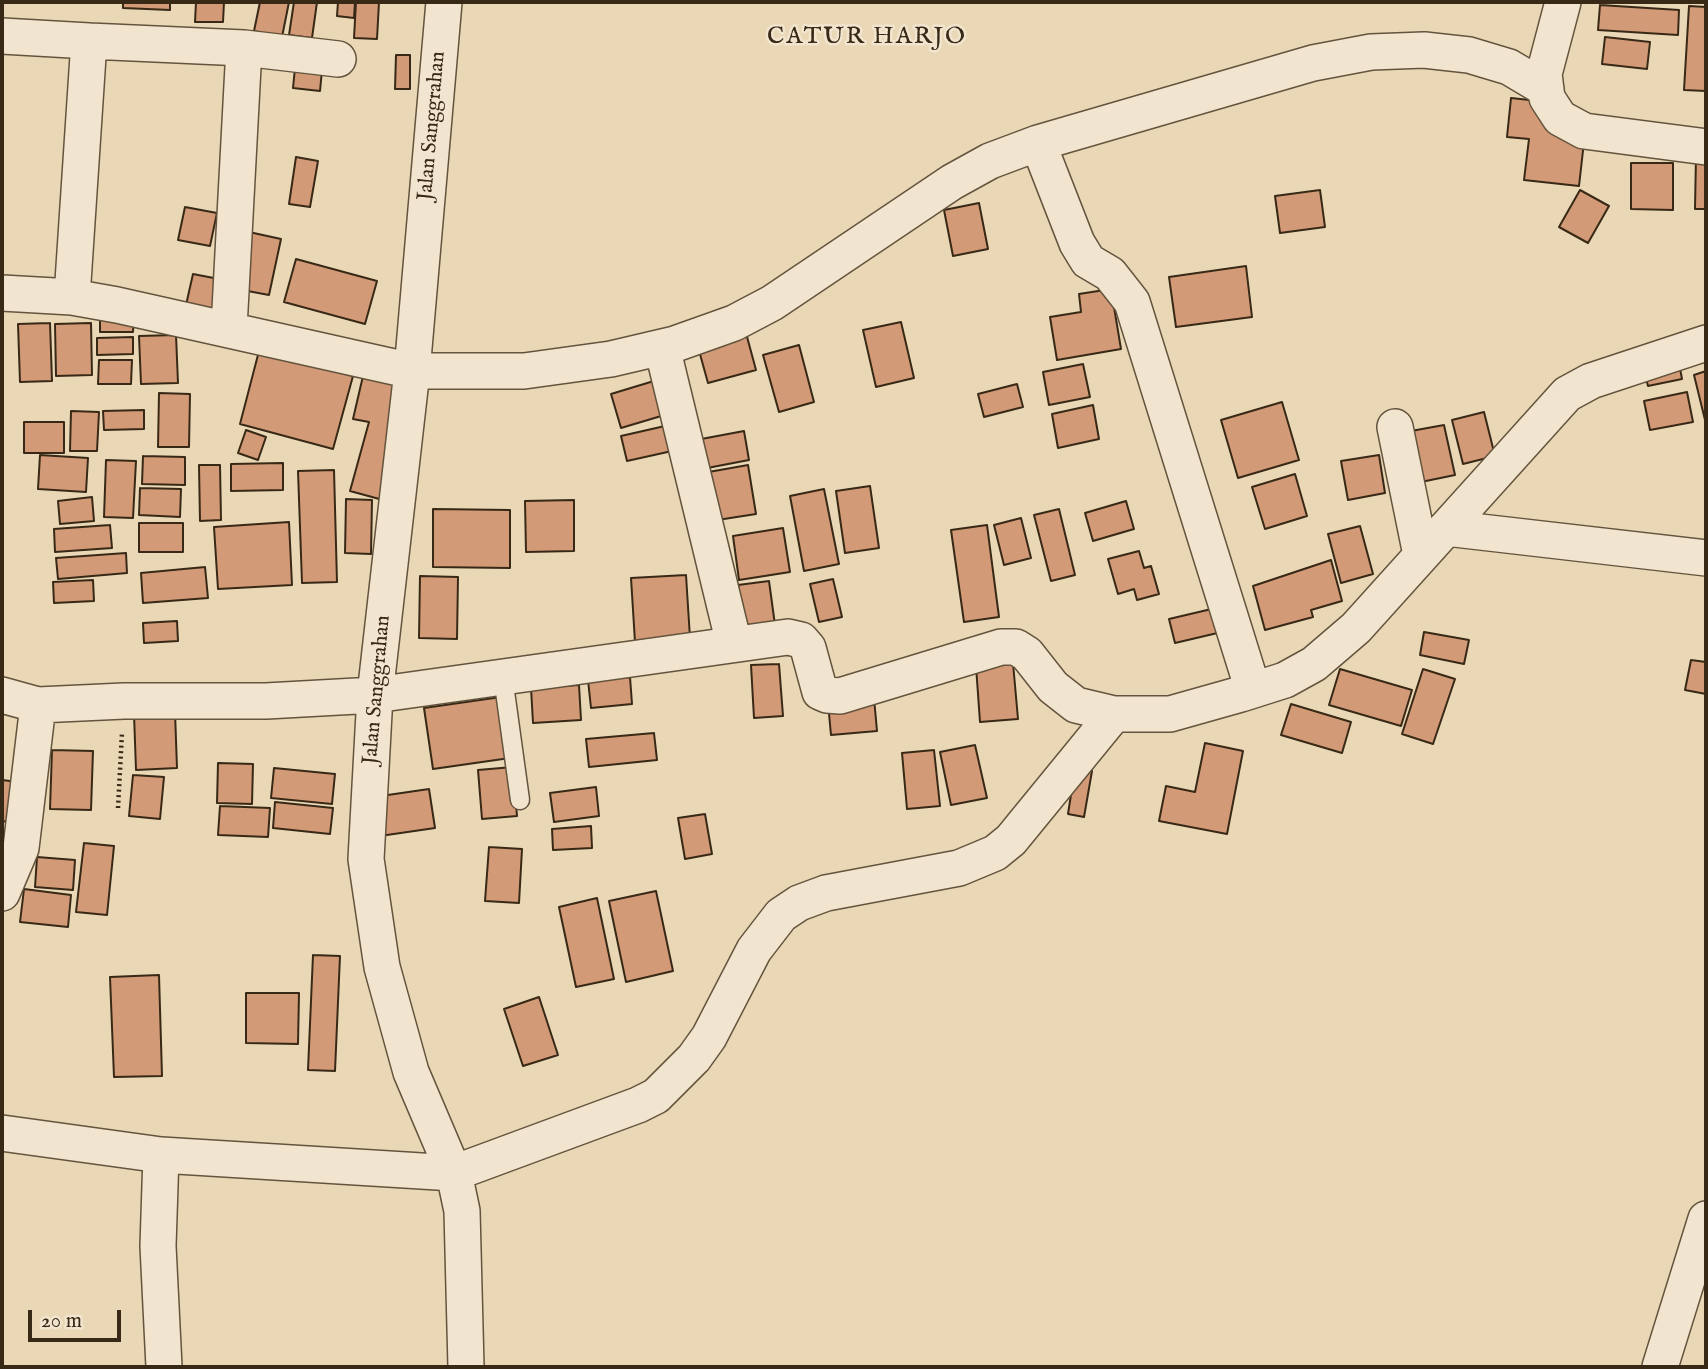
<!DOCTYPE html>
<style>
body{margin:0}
#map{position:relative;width:1708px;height:1369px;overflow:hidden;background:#e9d7b5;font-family:"IM FELL English",serif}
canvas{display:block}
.frame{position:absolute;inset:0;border:4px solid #382916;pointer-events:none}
.scale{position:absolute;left:28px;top:1310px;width:93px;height:32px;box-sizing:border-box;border:4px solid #382916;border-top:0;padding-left:9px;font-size:21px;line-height:24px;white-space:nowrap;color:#382916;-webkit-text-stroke:5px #f1e5cf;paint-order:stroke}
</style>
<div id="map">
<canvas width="1708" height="1369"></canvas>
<div class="frame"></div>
<div class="scale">20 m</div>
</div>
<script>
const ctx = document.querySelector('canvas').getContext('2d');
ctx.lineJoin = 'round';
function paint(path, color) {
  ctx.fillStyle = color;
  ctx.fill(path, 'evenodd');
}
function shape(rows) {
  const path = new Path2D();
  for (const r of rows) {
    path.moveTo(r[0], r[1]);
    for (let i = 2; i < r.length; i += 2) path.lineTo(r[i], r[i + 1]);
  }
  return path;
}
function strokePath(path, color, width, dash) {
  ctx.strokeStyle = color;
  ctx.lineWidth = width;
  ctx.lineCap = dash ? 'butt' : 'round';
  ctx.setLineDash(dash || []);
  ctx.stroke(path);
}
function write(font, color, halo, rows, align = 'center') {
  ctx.font = font + ' "IM FELL English",serif';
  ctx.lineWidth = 5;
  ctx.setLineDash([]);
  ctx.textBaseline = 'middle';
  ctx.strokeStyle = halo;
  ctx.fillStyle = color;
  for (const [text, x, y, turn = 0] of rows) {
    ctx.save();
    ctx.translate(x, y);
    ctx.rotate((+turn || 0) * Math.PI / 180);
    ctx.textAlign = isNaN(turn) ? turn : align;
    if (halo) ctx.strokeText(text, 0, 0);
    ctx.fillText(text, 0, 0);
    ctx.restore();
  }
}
const building = shape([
 [123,2,170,2,170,10,123,8,123,2],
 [196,2,224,2,223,22,195,22,196,2],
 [260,2,289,2,282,37,254,31,260,2],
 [294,2,317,2,312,38,289,35,294,2],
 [338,2,355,2,354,18,337,16,338,2],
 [356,2,379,2,377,39,354,38,356,2],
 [1600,5,1679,10,1678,35,1598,30,1600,5],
 [1689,6,1706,7,1706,91,1684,90,1689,6],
 [1605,37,1650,42,1647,69,1602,64,1605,37],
 [396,55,410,55,410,89,395,89,396,55],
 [295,68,322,70,320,91,293,88,295,68],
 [1511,98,1548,102,1546,129,1585,133,1579,186,1524,180,1529,139,1507,137,1511,98],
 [1696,155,1706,156,1706,209,1695,209,1696,155],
 [296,157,318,161,310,207,289,204,296,157],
 [1631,163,1673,163,1673,210,1631,209,1631,163],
 [1320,190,1325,227,1280,233,1275,196,1320,190],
 [1580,190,1609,206,1588,243,1559,227,1580,190],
 [979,203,988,249,953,256,944,210,979,203],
 [185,207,217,213,210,246,178,240,185,207],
 [249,232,281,239,269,295,237,289,249,232],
 [296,259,377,281,365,324,284,302,296,259],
 [1246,266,1252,317,1176,327,1169,277,1246,266],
 [193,274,224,280,217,311,186,305,193,274],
 [1111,289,1121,349,1057,360,1050,317,1081,312,1079,294,1111,289],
 [100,315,134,315,133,332,100,332,100,315],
 [901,322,914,378,876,387,863,330,901,322],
 [50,323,52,381,20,382,18,324,50,323],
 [91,323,92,375,56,376,55,324,91,323],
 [746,333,756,370,708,383,698,347,746,333],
 [176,335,178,383,141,384,139,336,176,335],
 [133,337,133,354,97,355,97,338,133,337],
 [799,345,814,402,779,412,763,355,799,345],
 [259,351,353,376,333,449,240,424,259,351],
 [99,360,132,360,131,384,98,384,99,360],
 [1679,363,1682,379,1648,386,1644,371,1679,363],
 [1083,364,1090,397,1049,405,1043,372,1083,364],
 [1706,371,1706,424,1694,375,1706,371],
 [363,376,406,385,383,500,350,491,369,422,353,419,363,376],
 [667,377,678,411,621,428,611,394,667,377],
 [1017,384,1023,407,984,417,978,394,1017,384],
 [1687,392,1693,422,1650,430,1644,401,1687,392],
 [159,393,190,394,189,447,158,447,159,393],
 [1282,402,1299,460,1238,478,1221,420,1282,402],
 [1093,405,1099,439,1058,448,1052,414,1093,405],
 [144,410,144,429,104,430,103,411,144,410],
 [71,411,99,412,97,451,70,451,71,411],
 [1484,412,1495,456,1463,464,1452,420,1484,412],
 [24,422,64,422,64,453,24,453,24,422],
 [1444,425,1455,475,1421,482,1411,431,1444,425],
 [665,426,672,451,627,461,621,436,665,426],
 [246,430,266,437,258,460,238,453,246,430],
 [744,431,749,460,702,469,696,440,744,431],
 [40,455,88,458,86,492,38,489,40,455],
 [1379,455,1385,493,1348,500,1341,461,1379,455],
 [143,456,185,457,185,485,142,484,143,456],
 [106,460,136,461,133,518,104,517,106,460],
 [283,463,283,490,231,491,231,464,283,463],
 [199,465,220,465,221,520,200,521,199,465],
 [748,465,756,514,711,521,703,473,748,465],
 [334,470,337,582,302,583,298,471,334,470],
 [1295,474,1307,516,1265,529,1252,487,1295,474],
 [870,486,879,548,845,553,836,491,870,486],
 [140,488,181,489,180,517,139,515,140,488],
 [824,489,839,564,804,571,790,496,824,489],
 [92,497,94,521,60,524,58,501,92,497],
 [346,499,372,500,371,554,345,553,346,499],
 [574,500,574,551,526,552,525,501,574,500],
 [1126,501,1134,529,1093,541,1085,513,1126,501],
 [433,509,510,510,510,568,433,567,433,509],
 [1059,509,1075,575,1051,581,1034,515,1059,509],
 [1021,518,1031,558,1004,565,994,525,1021,518],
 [289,522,292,585,218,589,214,527,289,522],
 [139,523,183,523,183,552,139,552,139,523],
 [110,525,112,548,55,552,54,529,110,525],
 [987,525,999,617,964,622,951,530,987,525],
 [1360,526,1373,574,1341,583,1328,534,1360,526],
 [783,528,790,572,739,580,733,536,783,528],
 [1139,551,1144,568,1151,566,1159,594,1137,600,1134,589,1118,594,1108,559,1139,551],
 [126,553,127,573,58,579,56,558,126,553],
 [1331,560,1342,601,1311,610,1313,617,1265,630,1253,586,1331,560],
 [205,567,208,598,143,603,141,573,205,567],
 [686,575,690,638,635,642,631,578,686,575],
 [420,576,458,577,457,639,419,638,420,576],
 [833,579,842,617,819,622,810,584,833,579],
 [93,580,94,601,54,603,53,582,93,580],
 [769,581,775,625,745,630,738,585,769,581],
 [1220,607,1226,631,1175,643,1169,619,1220,607],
 [177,621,178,641,144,643,143,623,177,621],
 [1424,632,1469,640,1464,664,1420,655,1424,632],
 [1691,660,1706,662,1706,694,1685,690,1691,660],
 [1013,663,1018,719,980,722,976,666,1013,663],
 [779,664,783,716,754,718,751,665,779,664],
 [1340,669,1412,690,1401,726,1329,705,1340,669],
 [1423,669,1455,679,1433,744,1402,734,1423,669],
 [630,677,632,704,591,708,588,680,630,677],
 [579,685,581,720,533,723,531,688,579,685],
 [501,697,510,758,433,769,424,708,501,697],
 [874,698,877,731,831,735,828,703,874,698],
 [1291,704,1351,722,1342,753,1281,735,1291,704],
 [175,712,177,768,136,770,134,714,175,712],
 [654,733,657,760,589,767,586,739,654,733],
 [1205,743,1243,751,1227,834,1159,821,1166,786,1195,792,1205,743],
 [975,745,987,798,951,805,940,752,975,745],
 [52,750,93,751,91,810,50,809,52,750],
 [934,750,940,806,907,809,902,753,934,750],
 [218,763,253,764,252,804,217,803,218,763],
 [513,767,517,816,482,819,478,770,513,767],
 [274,768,335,774,332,804,271,798,274,768],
 [1075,769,1092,771,1084,817,1068,814,1075,769],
 [133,775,164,777,160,819,129,816,133,775],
 [2,780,26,783,20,824,2,821,2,780],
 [596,787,599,816,554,822,550,793,596,787],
 [429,789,435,828,380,836,374,797,429,789],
 [275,802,333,808,330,834,273,828,275,802],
 [220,806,270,808,268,837,218,835,220,806],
 [705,814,712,854,685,859,678,818,705,814],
 [591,826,592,848,553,850,552,829,591,826],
 [84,843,114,846,107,915,76,912,84,843],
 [489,847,522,849,519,903,485,901,489,847],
 [37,857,75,860,73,890,35,887,37,857],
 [24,889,71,895,68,927,20,922,24,889],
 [656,891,673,971,626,982,609,901,656,891],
 [597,898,614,979,576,987,559,907,597,898],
 [313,955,340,956,335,1071,308,1070,313,955],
 [159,975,162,1076,114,1077,110,977,159,975],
 [246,993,299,993,298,1044,246,1043,246,993],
 [539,997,558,1055,523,1066,504,1009,539,997]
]);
const path = shape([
 [118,808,122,733]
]);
const lane = shape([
 [503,677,520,800]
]);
const street = shape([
 [444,2,412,371,375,695,366,859,382,967,411,1072,454,1173,462,1211,466,1367],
 [1563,2,1544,74,1547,98,1560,118,1584,131,1706,147],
 [2,36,89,41],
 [1038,143,1077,243,1088,261,1110,274,1132,302,1253,690],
 [2,293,72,297,117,305,412,371,524,371,611,359,675,344,734,323,772,303,952,182,990,161,1038,143,1313,63,1371,52,1424,50,1469,55,1509,67,1546,89],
 [72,297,89,41,244,48,338,59],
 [229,328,244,48],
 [662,347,734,644],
 [1395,427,1421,555],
 [1446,528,1706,558],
 [2,695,38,705],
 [2,893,21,848,38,705,124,701,266,701,375,695,788,637,801,640,808,648,820,692,827,695,840,696,1001,647,1016,647,1027,654,1053,687,1076,705,1114,714,1170,714,1241,694,1285,680,1314,664,1356,628,1567,394,1591,381,1706,343],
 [2,1133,161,1155],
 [164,1367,158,1246,161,1155,454,1173,638,1105,656,1096,694,1058,709,1037,754,950,781,915,799,903,826,893,959,868,995,853,1011,840,1114,714],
 [1660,1367,1706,1219]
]);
const streetNames = [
 ["Jalan Sanggrahan",433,126,-85],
 ["Jalan Sanggrahan",378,690,-85]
];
const quarterNames = [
 ["CATUR HARJO",867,38]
];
paint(building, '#d39a77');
strokePath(building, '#382916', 2);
strokePath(lane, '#64543e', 21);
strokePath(street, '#64543e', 38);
strokePath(path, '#382916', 4.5, [2, 3.5]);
strokePath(lane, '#f1e5cf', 18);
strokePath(street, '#f1e5cf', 35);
write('21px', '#382916', '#f1e5cf', streetNames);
ctx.letterSpacing = '2px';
write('24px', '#382916', '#f1e5cf', quarterNames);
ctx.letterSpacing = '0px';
</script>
